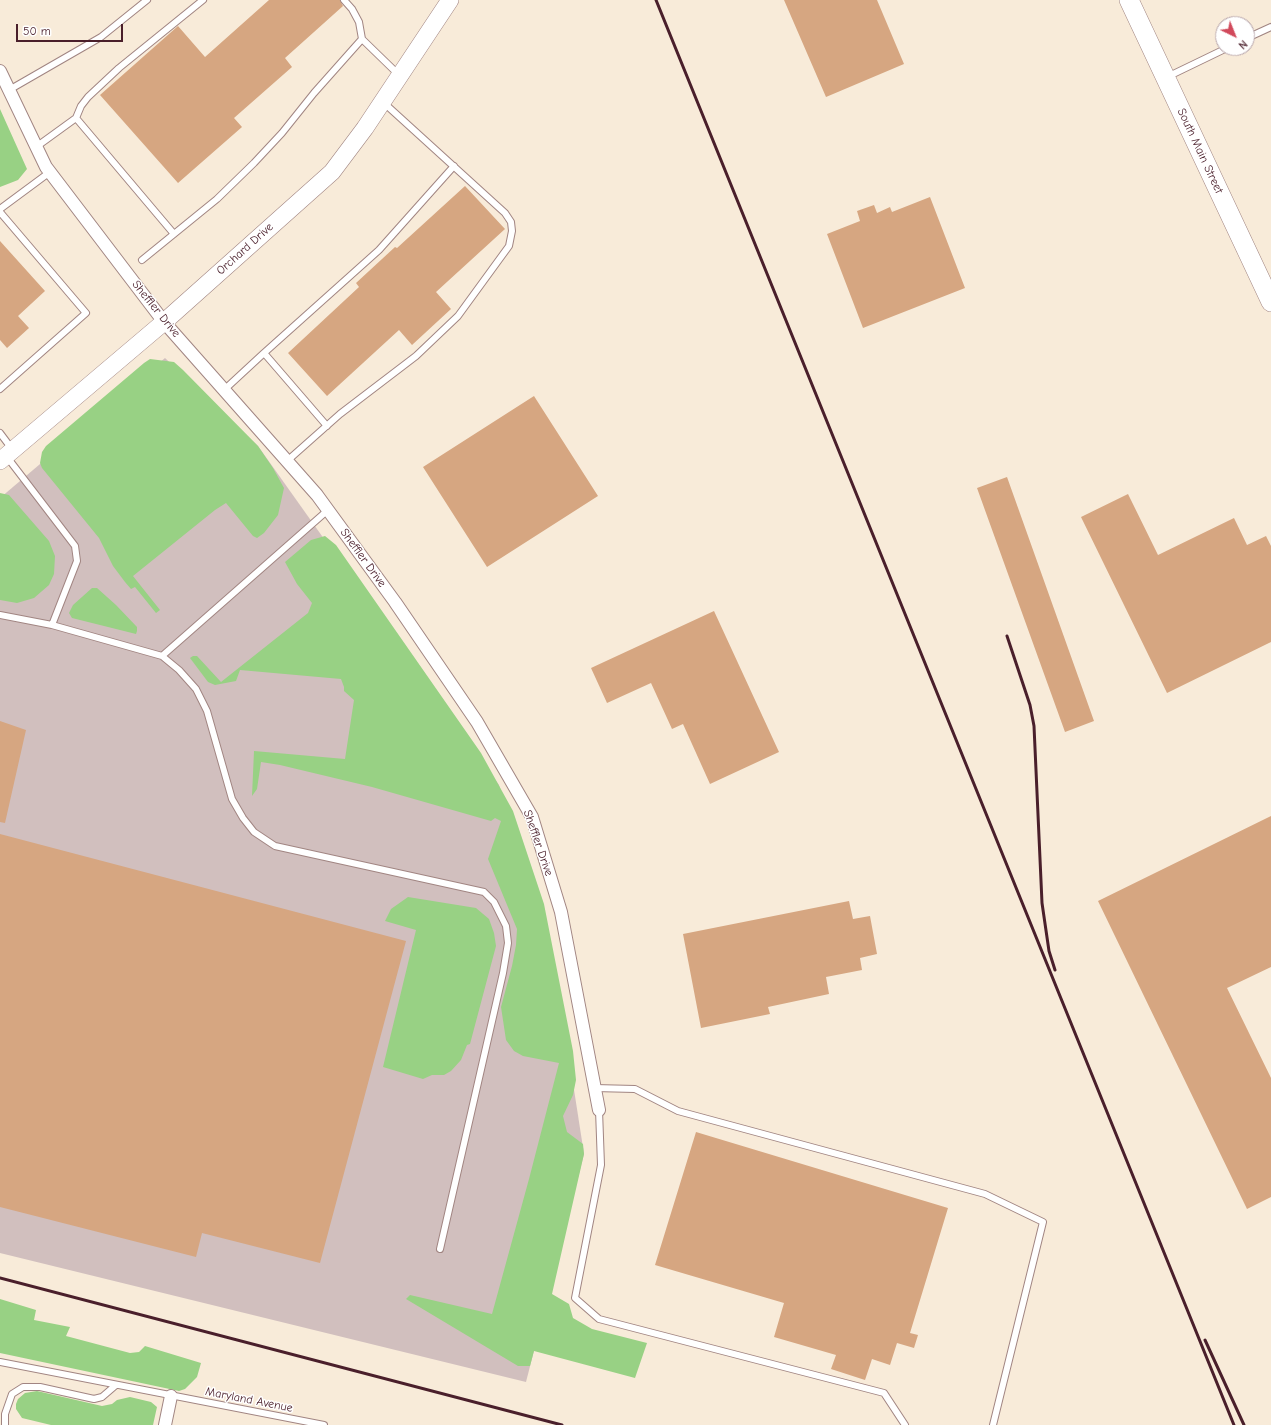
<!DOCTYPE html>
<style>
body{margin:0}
#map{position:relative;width:1271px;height:1425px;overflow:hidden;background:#f8ebd9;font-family:"Comic Neue",sans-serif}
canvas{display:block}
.north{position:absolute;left:1215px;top:16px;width:40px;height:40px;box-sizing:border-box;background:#fff;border:1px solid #b7a5aa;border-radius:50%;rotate:137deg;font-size:11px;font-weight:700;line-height:16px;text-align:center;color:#4a1f2b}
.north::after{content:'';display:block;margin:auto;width:14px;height:18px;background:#d1495b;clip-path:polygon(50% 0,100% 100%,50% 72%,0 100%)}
.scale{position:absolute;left:16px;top:24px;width:107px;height:18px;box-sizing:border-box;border:2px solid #4a1f2b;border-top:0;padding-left:5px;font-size:12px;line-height:14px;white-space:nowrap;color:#4a1f2b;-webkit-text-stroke:3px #fff;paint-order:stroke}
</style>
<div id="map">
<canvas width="1271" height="1425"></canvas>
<div class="north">N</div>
<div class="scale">50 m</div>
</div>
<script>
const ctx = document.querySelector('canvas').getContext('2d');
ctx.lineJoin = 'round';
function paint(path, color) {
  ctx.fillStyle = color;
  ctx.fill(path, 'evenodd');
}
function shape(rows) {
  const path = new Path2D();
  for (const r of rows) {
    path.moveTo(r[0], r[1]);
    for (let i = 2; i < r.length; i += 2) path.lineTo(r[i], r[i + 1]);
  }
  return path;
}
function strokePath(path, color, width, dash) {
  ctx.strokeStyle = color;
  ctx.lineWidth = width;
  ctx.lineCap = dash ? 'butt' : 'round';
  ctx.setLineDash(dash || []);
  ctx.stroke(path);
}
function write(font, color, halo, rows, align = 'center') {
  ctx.font = font + ' "Comic Neue",sans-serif';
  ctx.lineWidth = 3;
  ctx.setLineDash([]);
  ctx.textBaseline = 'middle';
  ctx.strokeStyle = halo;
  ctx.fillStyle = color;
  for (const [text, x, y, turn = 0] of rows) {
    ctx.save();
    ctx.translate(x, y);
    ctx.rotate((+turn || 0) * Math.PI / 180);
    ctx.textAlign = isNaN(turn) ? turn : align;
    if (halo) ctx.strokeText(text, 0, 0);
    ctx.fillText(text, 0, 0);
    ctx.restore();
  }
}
const industrial = shape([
 [165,358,258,446,499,785,552,948,584,1154,526,1382,0,1253,0,498]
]);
const green = shape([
 [0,109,27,169,18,180,0,187],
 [150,359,174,362,183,370,258,446,273,468,284,488,278,515,264,533,257,538,253,536,226,503,215,510,133,576,160,610,156,613,135,587,131,589,125,582,113,566,99,538,42,468,40,463,42,452,46,446,144,363],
 [0,493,9,495,49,541,55,556,54,574,49,585,34,598,17,603,0,600],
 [325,536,336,545,481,753,513,811,544,904,573,1051,576,1080,573,1095,563,1116,567,1132,583,1144,584,1154,552,1294,569,1304,573,1318,592,1329,647,1343,635,1378,534,1351,530,1366,518,1366,406,1299,410,1295,492,1314,529,1179,559,1063,523,1056,514,1051,506,1040,501,1007,512,966,516,945,517,929,488,859,501,821,495,818,491,821,372,787,280,765,261,762,257,789,252,796,254,751,345,759,354,700,344,691,344,687,341,679,240,670,236,681,215,685,208,682,190,658,193,656,197,656,221,682,308,613,312,603,297,584,285,562,311,540],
 [92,588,97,588,116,605,137,627,137,631,136,634,72,618,69,613,73,605],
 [408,897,476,908,489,919,494,933,496,946,470,1044,467,1045,461,1060,451,1071,444,1075,432,1075,423,1079,383,1067,416,930,385,921,391,909],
 [0,1299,36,1310,34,1320,70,1327,66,1336,130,1353,139,1352,145,1346,201,1363,197,1377,185,1389,179,1391,0,1353],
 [37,1391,102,1406,112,1404,117,1400,130,1397,151,1402,157,1407,153,1425,51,1425,22,1418,16,1409,16,1404,18,1399,25,1393]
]);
const building = shape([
 [269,0,340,0,343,6,285,58,292,67,234,118,242,127,178,183,100,95,178,26,205,57],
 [784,0,877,0,904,64,826,97],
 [465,186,505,229,436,292,451,309,412,345,399,330,327,396,288,353,359,287,356,283,395,247,397,248],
 [930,197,965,288,863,328,827,234,860,221,857,211,874,205,877,213,890,207,892,212],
 [0,241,45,291,18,316,29,328,7,348,0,340],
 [534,396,598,496,487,567,423,467],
 [1007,477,1094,721,1065,732,977,488],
 [1128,494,1158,555,1234,518,1247,545,1266,536,1271,546,1271,642,1167,693,1081,517],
 [714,611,779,752,710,784,683,724,672,729,651,683,607,703,591,668],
 [0,721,26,730,5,823,0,822],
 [1271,816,1271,967,1227,988,1271,1078,1271,1197,1247,1209,1098,901],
 [0,834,406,941,320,1263,202,1233,196,1257,0,1207],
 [849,901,853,919,870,916,877,954,860,958,862,970,826,977,829,994,768,1007,770,1014,701,1028,683,934],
 [696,1132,948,1208,910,1333,918,1335,914,1348,897,1343,890,1365,872,1359,865,1380,831,1369,836,1355,774,1337,784,1303,655,1265]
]);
const lane = shape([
 [344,0,352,9,359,22,362,39],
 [1247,38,1271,27],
 [1167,77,1227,48],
 [9,90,101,37,147,0],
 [76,118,81,106,88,97,119,68,203,0],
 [36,147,76,118,174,234],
 [0,209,50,172],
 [0,212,86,313,0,389],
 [142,260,217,199,254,163,282,133,314,93,362,39,398,74],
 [264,353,379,250,454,166],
 [224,390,264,353,327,426],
 [0,433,12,449],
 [7,457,75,546,77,561,52,625,162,656,328,510],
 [287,461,340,414,416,356,458,316,509,246,512,231,511,222,505,213,384,103],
 [0,615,52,625],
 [162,656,179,670,196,689,207,711,232,799,243,818,254,832,275,846,484,892,494,902,506,926,508,943,503,973,440,1249],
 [594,1088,635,1089,678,1111,985,1194,1043,1222,993,1425],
 [599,1110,601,1165,575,1298,599,1319,884,1393,905,1425],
 [0,1362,324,1425],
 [5,1425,5,1414,12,1394,23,1387,40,1387,94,1399,102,1397,116,1385]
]);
const street = shape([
 [0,71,46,167,164,322,317,495,395,602,477,722,532,817,561,912,599,1110],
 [165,1425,171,1396]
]);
const secondary = shape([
 [0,461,164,322,332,172,365,128,450,0]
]);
const primary = shape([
 [1129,0,1271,302]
]);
const rail = shape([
 [656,0,1234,1425],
 [1007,636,1030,705,1034,726,1042,903,1049,951,1055,970],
 [0,1278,562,1425],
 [1205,1340,1244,1425]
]);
const streetNames = [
 ["South Main Street",1200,151,65],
 ["Orchard Drive",245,249,-42],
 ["Sheffler Drive",156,309,51],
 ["Sheffler Drive",363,558,54],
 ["Sheffler Drive",538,843,71],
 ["Maryland Avenue",249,1400,11]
];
paint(industrial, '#d1bfbe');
paint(green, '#98d184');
paint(building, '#d6a681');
strokePath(lane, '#a18582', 8);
strokePath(street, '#a18582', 14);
strokePath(secondary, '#a18582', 18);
strokePath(primary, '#a18582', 20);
strokePath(lane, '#fff', 6);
strokePath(street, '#fff', 12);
strokePath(secondary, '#fff', 17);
strokePath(primary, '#fff', 19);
strokePath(rail, '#4a1f2b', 3);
write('12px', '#4a1f2b', '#fff', streetNames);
</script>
